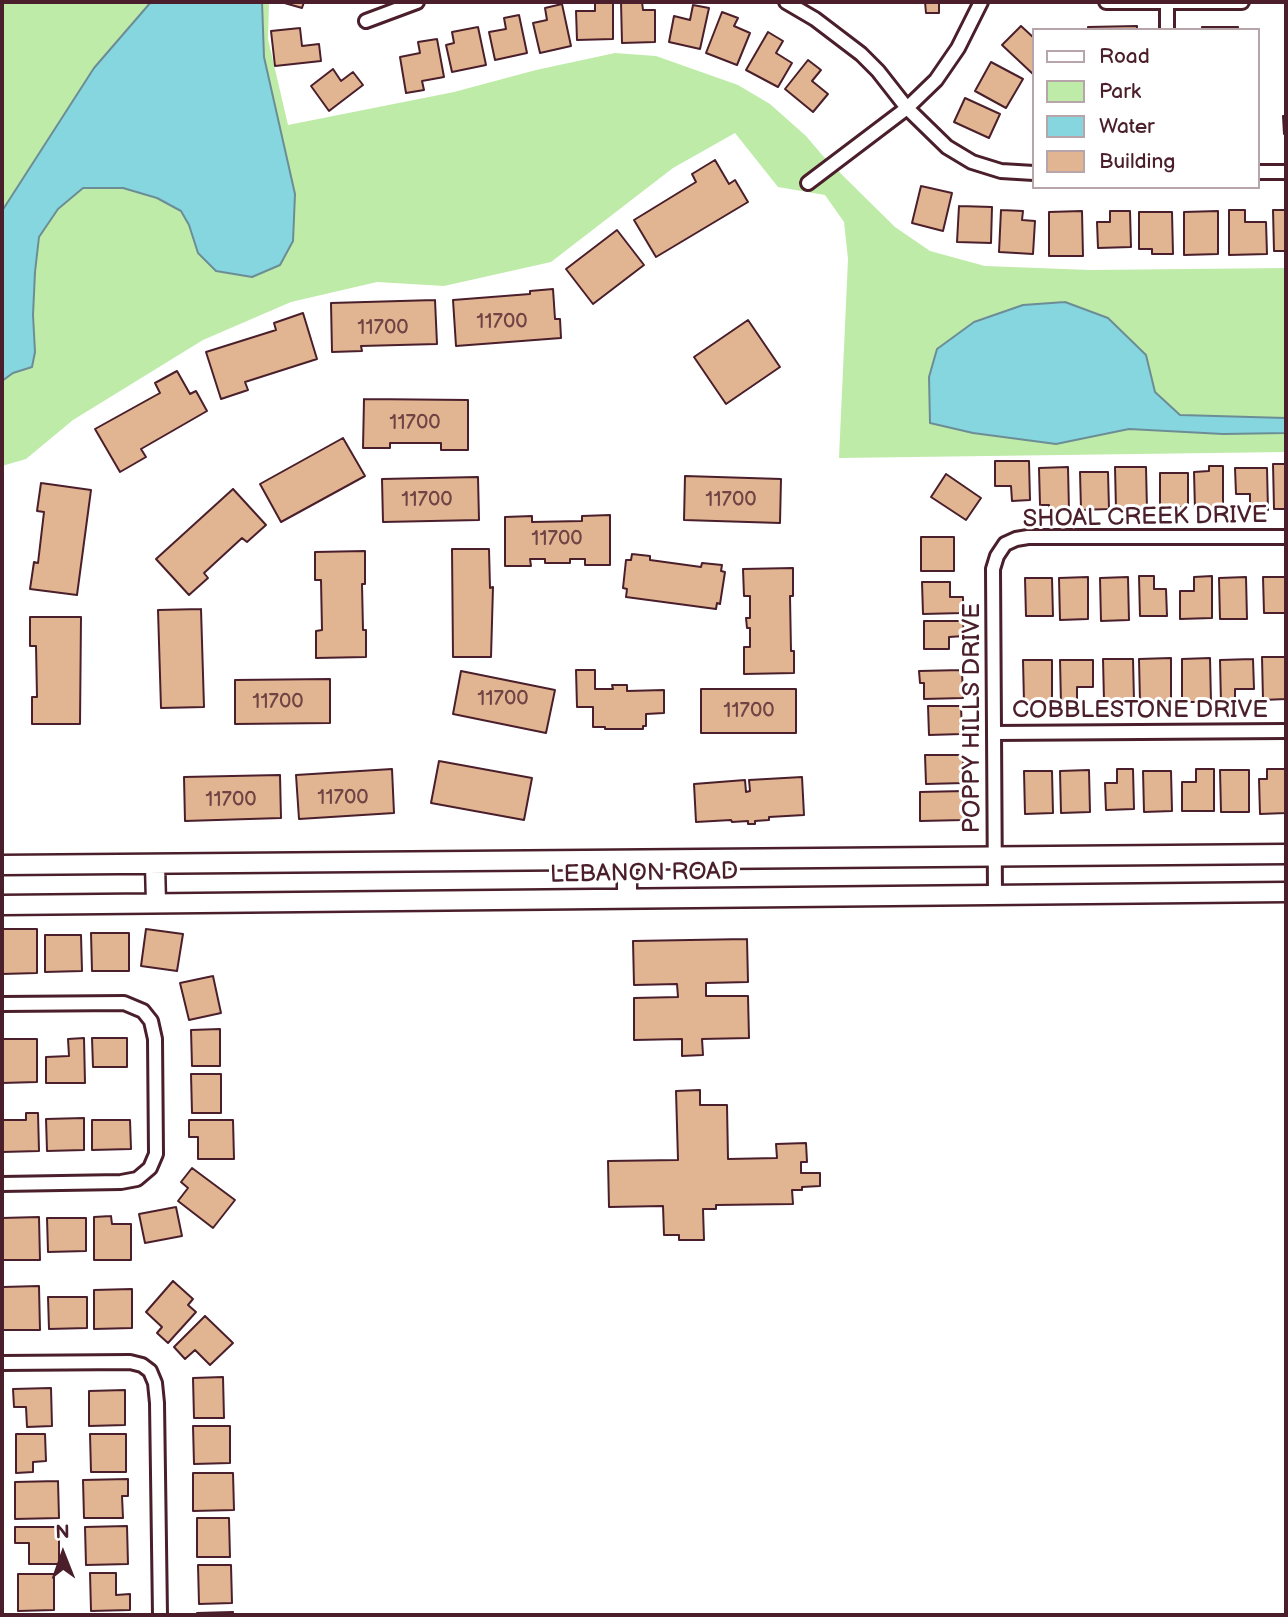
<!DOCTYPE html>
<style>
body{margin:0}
#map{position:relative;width:1288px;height:1617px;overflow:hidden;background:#fff;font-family:"Balsamiq Sans",sans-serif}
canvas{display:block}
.frame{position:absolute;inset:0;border:4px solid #4a1f2b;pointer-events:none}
.legend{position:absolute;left:1032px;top:28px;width:228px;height:161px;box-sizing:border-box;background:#fff;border:2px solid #b7a5aa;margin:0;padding:9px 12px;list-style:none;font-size:21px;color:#4a1f2b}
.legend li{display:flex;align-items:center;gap:14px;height:35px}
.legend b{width:35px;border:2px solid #b7a5aa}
.north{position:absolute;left:28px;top:1519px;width:70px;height:70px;-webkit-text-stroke:5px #fff;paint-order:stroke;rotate:359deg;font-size:19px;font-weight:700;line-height:28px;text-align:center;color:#4a1f2b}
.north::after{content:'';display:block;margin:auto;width:24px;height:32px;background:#4a1f2b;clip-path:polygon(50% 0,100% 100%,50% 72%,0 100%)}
</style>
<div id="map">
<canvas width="1288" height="1617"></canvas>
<div class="frame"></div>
<ul class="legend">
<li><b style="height:9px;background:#fff"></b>Road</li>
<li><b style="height:19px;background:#bfeba9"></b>Park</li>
<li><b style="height:19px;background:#85d6de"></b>Water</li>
<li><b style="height:19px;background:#e2b592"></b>Building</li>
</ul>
<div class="north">N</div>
</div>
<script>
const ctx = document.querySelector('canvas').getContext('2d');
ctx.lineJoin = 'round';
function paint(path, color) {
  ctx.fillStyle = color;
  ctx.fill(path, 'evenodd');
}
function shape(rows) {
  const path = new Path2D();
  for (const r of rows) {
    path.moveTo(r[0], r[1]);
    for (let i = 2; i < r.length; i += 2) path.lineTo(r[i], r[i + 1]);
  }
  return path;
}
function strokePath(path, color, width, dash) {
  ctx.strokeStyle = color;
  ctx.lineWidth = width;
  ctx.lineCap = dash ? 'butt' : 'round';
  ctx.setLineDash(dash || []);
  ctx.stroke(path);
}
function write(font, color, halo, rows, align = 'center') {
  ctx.font = font + ' "Balsamiq Sans",sans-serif';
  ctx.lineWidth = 6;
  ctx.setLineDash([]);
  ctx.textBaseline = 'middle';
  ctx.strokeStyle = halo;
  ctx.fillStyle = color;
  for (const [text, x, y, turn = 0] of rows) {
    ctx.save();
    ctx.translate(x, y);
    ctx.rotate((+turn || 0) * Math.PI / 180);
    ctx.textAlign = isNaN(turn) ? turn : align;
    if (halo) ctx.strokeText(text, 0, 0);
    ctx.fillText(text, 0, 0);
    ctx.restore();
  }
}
const green = shape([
 [2,2,269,2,268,39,288,125,454,92,536,70,615,53,656,56,738,85,770,104,806,136,823,156,895,227,930,251,985,266,1090,270,1286,268,1286,452,839,458,848,259,844,222,825,195,778,187,735,133,673,168,551,262,444,286,377,282,291,302,203,340,73,420,26,459,2,466]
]);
const water = shape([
 [151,2,262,2,264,57,295,194,293,241,280,265,252,277,216,271,198,253,189,225,181,211,157,198,123,188,83,188,58,209,39,237,35,272,33,315,35,352,32,367,13,373,2,381,2,211,94,68,151,2],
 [1065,302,1108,318,1146,355,1155,392,1180,415,1286,418,1286,433,1223,434,1129,429,1056,444,973,433,930,423,929,377,937,349,974,322,1023,305,1065,302]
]);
const building = shape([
 [281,2,304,2,302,8,281,2],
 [595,2,613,2,613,39,577,40,576,11,595,11,595,2],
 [621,2,642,2,643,10,655,10,655,42,622,43,621,2],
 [925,2,948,2,939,2,939,13,926,13,925,2],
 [562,4,571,46,540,53,533,23,547,20,545,8,562,4],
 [693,5,709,8,700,49,669,42,674,16,690,20,693,5],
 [722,12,738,18,734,26,750,33,737,65,706,53,722,12],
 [519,15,527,53,495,60,489,32,506,29,504,18,519,15],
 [1021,26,1034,38,1034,75,1002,45,1021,26],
 [1137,26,1137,30,1088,30,1088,27,1137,26],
 [478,27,486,65,452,72,446,45,454,43,452,32,478,27],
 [1202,27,1238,27,1238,30,1202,30,1202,27],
 [300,28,302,46,319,44,321,61,275,66,271,31,300,28],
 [768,32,783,41,776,53,792,63,778,87,746,70,768,32],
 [437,39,444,77,422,81,424,90,406,93,400,57,420,53,418,42,437,39],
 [808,60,821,70,812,81,828,94,813,112,785,89,808,60],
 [991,62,1023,79,1006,108,975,91,991,62],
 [333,69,341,81,353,72,363,85,329,111,311,86,333,69],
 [965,98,1000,114,989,138,954,122,965,98],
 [1283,116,1286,116,1286,134,1284,134,1283,116],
 [715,160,729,184,735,180,748,202,656,257,634,220,696,182,692,174,715,160],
 [921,186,952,193,943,231,912,223,921,186],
 [959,206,992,207,991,243,957,242,959,206],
 [1001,210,1023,211,1022,220,1035,221,1033,254,999,252,1001,210],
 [1229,210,1245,210,1245,222,1266,222,1267,254,1229,255,1229,210],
 [1273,210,1286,210,1286,251,1274,251,1273,210],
 [1082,211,1083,256,1049,256,1049,212,1082,211],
 [1110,211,1130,211,1131,247,1098,248,1097,222,1110,222,1110,211],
 [1218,211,1218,254,1184,255,1184,212,1218,211],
 [1139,212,1172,212,1173,254,1152,254,1152,249,1139,249,1139,212],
 [617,230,644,265,593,304,566,269,617,230],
 [553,289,555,319,560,319,561,338,456,346,453,300,530,294,530,291,553,289],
 [435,300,437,344,361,346,362,351,332,352,331,303,435,300],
 [303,313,317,359,245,382,248,390,221,399,206,352,276,330,274,323,303,313],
 [748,320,780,367,726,404,694,357,748,320],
 [177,371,190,394,196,391,207,411,141,449,146,457,120,472,95,429,160,393,155,383,177,371],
 [364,399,468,400,468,450,441,450,441,443,390,443,390,448,363,448,364,399],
 [343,438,365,476,281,522,260,484,343,438],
 [995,461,1029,461,1030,500,1012,501,1011,486,995,486,995,461],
 [1273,464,1286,464,1286,509,1274,509,1273,464],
 [1209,466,1223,466,1223,509,1195,510,1194,472,1209,471,1209,466],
 [1068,467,1069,511,1049,511,1049,505,1040,505,1039,468,1068,467],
 [1115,467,1146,467,1147,510,1116,510,1115,467],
 [1235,468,1267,468,1268,510,1250,510,1250,494,1236,494,1235,468],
 [1080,472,1108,472,1109,509,1081,510,1080,472],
 [1160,473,1188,473,1188,507,1160,508,1160,473],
 [946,474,981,498,966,520,931,497,946,474],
 [685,476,781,479,780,523,684,520,685,476],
 [478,477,479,520,383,522,382,479,478,477],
 [41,483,91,490,77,595,30,589,34,562,38,563,44,512,37,511,41,483],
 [233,489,266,525,247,542,242,538,204,573,208,578,189,595,156,559,233,489],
 [610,515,610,565,585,565,585,559,570,559,570,563,545,563,545,559,530,559,531,566,505,566,505,517,532,516,532,522,582,521,582,516,610,515],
 [921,537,954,537,954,571,921,571,921,537],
 [452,549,489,549,490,588,493,587,491,657,453,657,452,549],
 [365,551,365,584,362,584,363,630,366,630,366,657,316,658,316,631,322,630,321,580,315,580,315,552,365,551],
 [632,554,650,556,650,560,701,567,702,563,722,565,721,571,725,572,720,604,717,603,716,609,626,597,627,589,623,588,626,560,631,560,632,554],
 [793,568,793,596,790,596,791,651,794,651,794,673,744,674,744,647,750,647,750,628,747,628,746,618,750,618,750,596,744,596,743,569,793,568],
 [1139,576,1154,576,1154,589,1166,589,1167,616,1140,616,1139,576],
 [1212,576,1212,618,1180,619,1180,591,1194,591,1194,577,1212,576],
 [1088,577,1088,619,1060,620,1059,578,1088,577],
 [1128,577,1129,620,1101,621,1100,578,1128,577],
 [1246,577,1247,619,1220,619,1219,578,1246,577],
 [1263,577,1286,577,1286,613,1264,613,1263,577],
 [1025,578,1052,578,1053,616,1026,616,1025,578],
 [922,582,950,582,950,597,963,597,963,613,923,614,922,582],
 [201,609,204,707,161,708,158,610,201,609],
 [30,617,81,617,80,724,32,724,32,697,37,697,36,646,30,646,30,617],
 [924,621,963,621,964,636,949,637,949,649,924,649,924,621],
 [1262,657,1286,657,1286,699,1263,700,1262,657],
 [1171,658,1171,701,1140,702,1139,659,1171,658],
 [1210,658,1211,702,1182,702,1182,659,1210,658],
 [1103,659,1133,659,1134,701,1104,701,1103,659],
 [1253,659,1254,689,1235,689,1235,703,1221,703,1220,660,1253,659],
 [1023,660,1052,660,1052,703,1024,703,1023,660],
 [1060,660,1093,660,1093,687,1077,687,1077,704,1061,704,1060,660],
 [576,670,595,670,595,689,613,689,612,685,627,685,627,691,664,690,664,713,646,714,646,726,643,726,643,729,605,729,605,727,593,727,593,707,577,707,576,670],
 [962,670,963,698,924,699,924,683,920,683,919,671,962,670],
 [461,671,555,690,546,733,453,714,461,671],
 [330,679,330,723,235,724,235,680,330,679],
 [701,689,796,689,796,733,701,733,701,689],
 [928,706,961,706,962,734,929,735,928,706],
 [925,755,963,755,964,783,926,784,925,755],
 [439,761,532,778,524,820,431,803,439,761],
 [392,769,394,813,299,819,296,775,392,769],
 [1117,769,1133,769,1134,809,1106,810,1105,783,1117,783,1117,769],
 [1196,769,1214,769,1214,811,1182,811,1182,782,1196,782,1196,769],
 [1267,769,1286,769,1286,813,1260,814,1259,779,1267,779,1267,769],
 [1089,770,1090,812,1061,813,1060,771,1089,770],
 [1220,770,1249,770,1249,812,1221,812,1220,770],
 [1024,771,1052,771,1053,813,1025,814,1024,771],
 [1143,771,1171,771,1172,811,1144,812,1143,771],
 [280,775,281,818,185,821,184,777,280,775],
 [802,777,804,815,769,817,769,820,755,821,755,824,748,824,748,821,732,822,731,820,696,822,694,784,745,780,746,792,750,791,749,780,802,777],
 [964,791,964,820,920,821,920,792,964,791],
 [2,929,37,929,37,973,2,974,2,929],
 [146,929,183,934,177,971,141,966,146,929],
 [91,933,129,933,129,971,92,971,91,933],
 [45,935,81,935,82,971,45,972,45,935],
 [747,939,748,982,706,983,706,996,748,996,749,1038,702,1039,703,1055,682,1056,682,1039,634,1040,634,998,678,997,677,984,634,985,633,941,747,939],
 [213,976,221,1013,189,1020,180,983,213,976],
 [220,1029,220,1066,192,1066,191,1030,220,1029],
 [84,1038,85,1083,46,1083,46,1057,69,1056,68,1039,84,1038],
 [92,1038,127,1038,127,1067,93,1067,92,1038],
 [2,1039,37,1039,37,1082,2,1083,2,1039],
 [191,1074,221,1074,221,1113,192,1113,191,1074],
 [700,1090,700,1105,727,1105,728,1159,777,1158,776,1144,806,1143,807,1162,801,1162,801,1173,820,1173,820,1186,802,1187,802,1190,792,1190,793,1204,716,1205,716,1209,703,1209,704,1240,679,1240,679,1235,664,1235,663,1206,609,1207,608,1161,678,1160,676,1091,700,1090],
 [26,1113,38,1113,39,1151,2,1152,2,1120,26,1120,26,1113],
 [84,1118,84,1150,47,1151,46,1119,84,1118],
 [92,1120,130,1120,131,1149,92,1150,92,1120],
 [189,1120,233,1120,234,1159,198,1159,198,1137,189,1137,189,1120],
 [192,1168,235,1200,213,1228,178,1201,188,1188,181,1182,192,1168],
 [176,1207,182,1236,145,1243,139,1214,176,1207],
 [111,1216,112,1224,131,1224,131,1260,94,1260,94,1217,111,1216],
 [39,1217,40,1260,2,1260,2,1218,39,1217],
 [47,1218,86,1218,86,1251,48,1252,47,1218],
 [173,1281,193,1299,188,1305,196,1312,168,1343,157,1333,162,1327,146,1312,173,1281],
 [39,1286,40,1330,3,1330,3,1287,39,1286],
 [132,1289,132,1328,94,1329,94,1290,132,1289],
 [48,1297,87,1297,87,1328,49,1329,48,1297],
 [205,1316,233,1343,210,1365,195,1350,185,1359,174,1347,205,1316],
 [223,1377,224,1418,194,1418,193,1378,223,1377],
 [51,1388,52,1426,27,1427,26,1407,14,1407,13,1389,51,1388],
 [125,1390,125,1425,89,1426,89,1391,125,1390],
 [193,1426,230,1426,230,1463,194,1464,193,1426],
 [16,1434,45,1434,46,1461,33,1462,33,1472,16,1473,16,1434],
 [90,1434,126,1434,126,1472,91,1472,90,1434],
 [193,1473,233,1473,234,1510,193,1511,193,1473],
 [128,1479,128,1496,122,1496,123,1518,84,1518,83,1480,128,1479],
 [58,1481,59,1518,15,1519,15,1482,58,1481],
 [197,1518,229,1518,230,1557,197,1557,197,1518],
 [127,1526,128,1564,86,1565,85,1527,127,1526],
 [15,1527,59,1527,59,1564,29,1564,29,1543,15,1543,15,1527],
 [198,1565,231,1565,232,1603,199,1604,198,1565],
 [90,1573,116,1573,116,1595,130,1594,130,1610,91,1611,90,1573],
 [18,1574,54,1574,54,1610,18,1611,18,1574],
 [233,1612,233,1615,197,1615,197,1613,233,1612]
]);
const street = shape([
 [786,2,815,19,861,54,878,71,907,108,947,147,972,162,1001,171,1034,173],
 [1106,2,1242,2],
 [1167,2,1167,30],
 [366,21,417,2],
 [1258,172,1286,172],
 [808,183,907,108,936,80,958,48,981,2],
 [994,733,1286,731],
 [995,895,993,569,997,556,1005,544,1016,539,1028,537,1286,537],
 [2,1004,124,1003,143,1011,151,1021,155,1039,156,1154,150,1168,137,1179,121,1182,2,1184],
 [2,1363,130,1362,142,1365,150,1371,155,1383,157,1403,160,1615]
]);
const secondary = shape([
 [627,860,627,898],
 [155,864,156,903],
 [2,865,1286,854],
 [2,905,1286,892]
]);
const numberNames = [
 ["11700",502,323],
 ["11700",383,329],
 ["11700",415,424],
 ["11700",427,501],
 ["11700",731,501],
 ["11700",557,540],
 ["11700",503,700],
 ["11700",278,703],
 ["11700",749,712],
 ["11700",343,799],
 ["11700",231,801]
];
const streetNames = [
 ["SHOAL CREEK DRIVE",1145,518,-1],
 ["COBBLESTONE DRIVE",1140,711],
 ["POPPY HILLS DRIVE",973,718,-90],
 ["LEBANON ROAD",644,874,-1]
];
paint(green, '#bfeba9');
paint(water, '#85d6de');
strokePath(water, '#6d8d96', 2);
paint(building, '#e2b592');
strokePath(building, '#4a1f2b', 2);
strokePath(street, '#4a1f2b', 18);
strokePath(secondary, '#4a1f2b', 23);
strokePath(street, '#fff', 12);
strokePath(secondary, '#fff', 18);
write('21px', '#704445', null, numberNames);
write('24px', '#4a1f2b', '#fff', streetNames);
</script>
